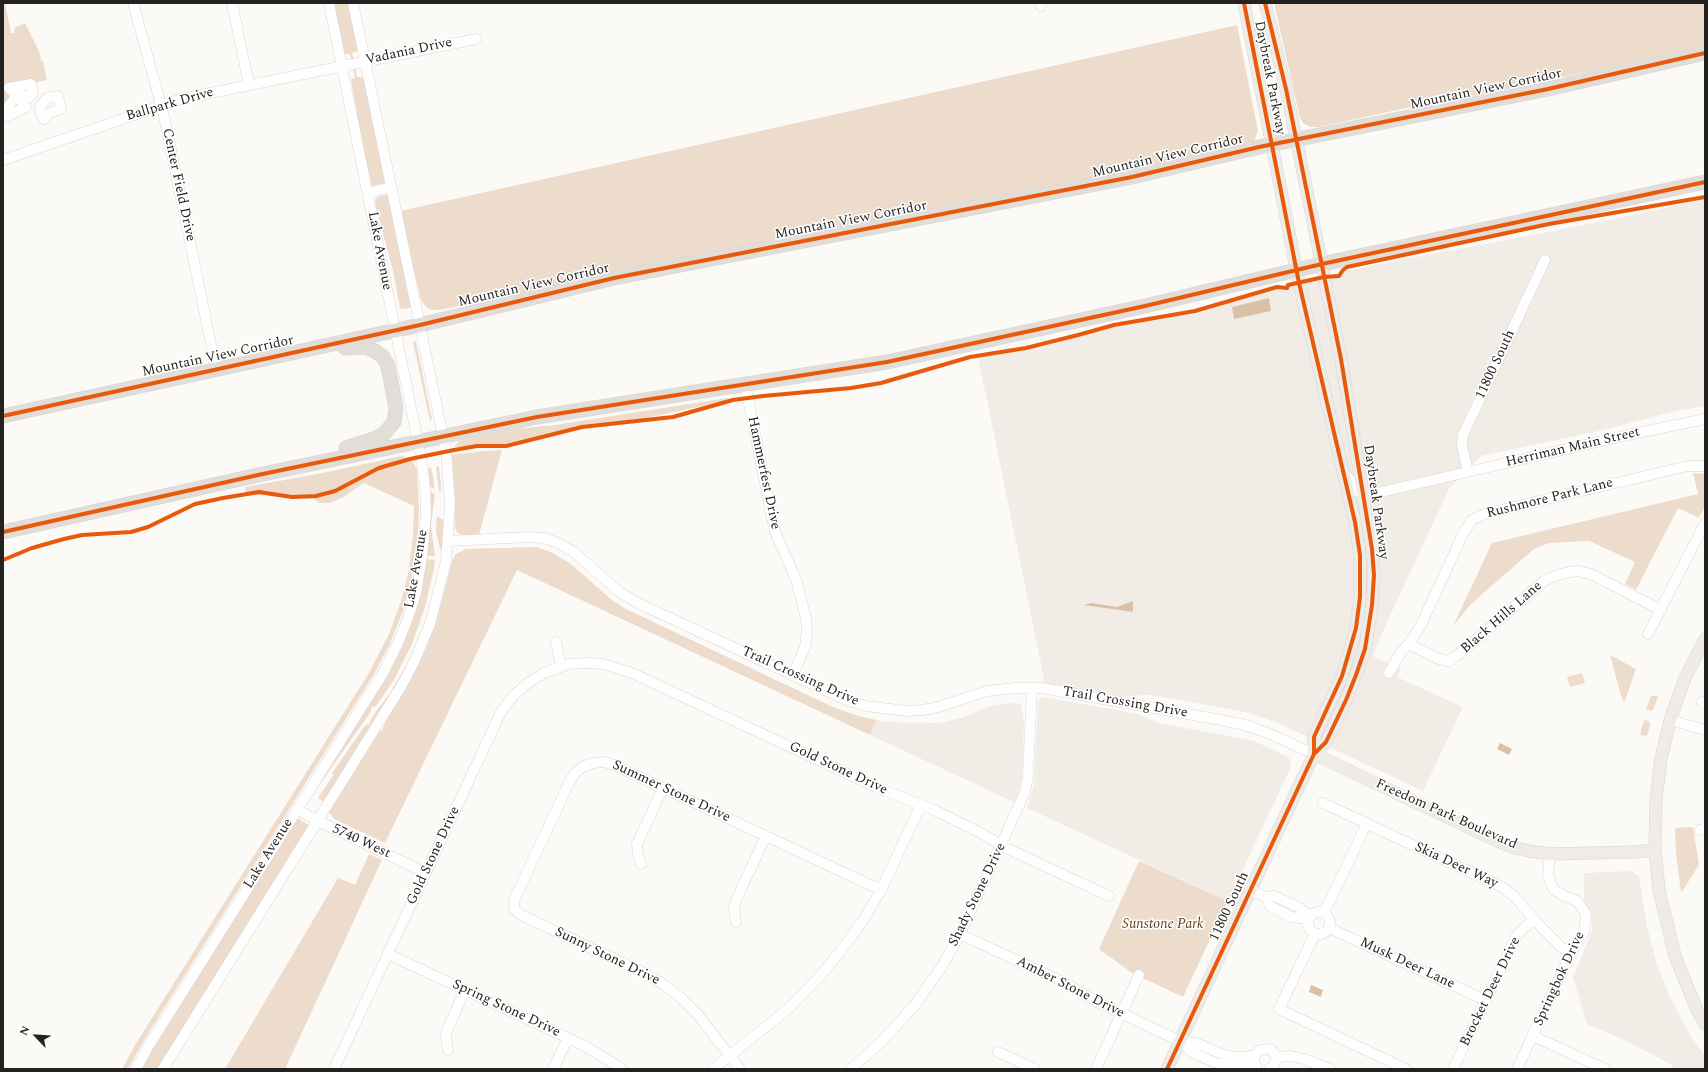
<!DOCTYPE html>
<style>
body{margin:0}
#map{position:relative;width:1708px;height:1072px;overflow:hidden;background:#fcfaf7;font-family:Spectral,serif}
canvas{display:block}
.frame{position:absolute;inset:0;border:4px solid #232221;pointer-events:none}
.north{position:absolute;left:16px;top:1016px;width:40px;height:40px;-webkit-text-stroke:3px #fff;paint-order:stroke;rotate:295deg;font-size:11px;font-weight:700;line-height:16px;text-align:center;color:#232221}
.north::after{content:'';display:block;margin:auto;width:14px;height:18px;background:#232221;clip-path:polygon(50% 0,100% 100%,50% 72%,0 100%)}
</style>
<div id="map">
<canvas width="1708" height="1072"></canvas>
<div class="frame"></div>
<div class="north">N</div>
</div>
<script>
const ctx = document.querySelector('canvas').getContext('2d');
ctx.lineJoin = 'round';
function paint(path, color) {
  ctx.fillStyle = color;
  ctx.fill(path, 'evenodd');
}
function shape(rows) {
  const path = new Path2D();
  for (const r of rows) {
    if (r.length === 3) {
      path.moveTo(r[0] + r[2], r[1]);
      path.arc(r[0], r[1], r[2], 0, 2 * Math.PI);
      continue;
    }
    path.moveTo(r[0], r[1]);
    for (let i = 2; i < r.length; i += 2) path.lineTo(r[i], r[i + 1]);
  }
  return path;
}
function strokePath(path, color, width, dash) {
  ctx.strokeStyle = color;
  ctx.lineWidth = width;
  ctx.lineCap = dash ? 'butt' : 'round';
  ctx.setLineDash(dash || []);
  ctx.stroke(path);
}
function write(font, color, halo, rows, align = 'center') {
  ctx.font = font + ' Spectral,serif';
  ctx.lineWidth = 3;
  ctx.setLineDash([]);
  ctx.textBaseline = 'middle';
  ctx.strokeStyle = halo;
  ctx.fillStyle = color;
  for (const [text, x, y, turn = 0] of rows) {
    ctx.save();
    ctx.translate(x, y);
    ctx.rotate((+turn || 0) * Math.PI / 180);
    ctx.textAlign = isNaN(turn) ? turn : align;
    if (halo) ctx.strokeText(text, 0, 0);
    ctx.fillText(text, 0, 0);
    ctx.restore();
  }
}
const built = shape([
 [1705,199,1705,406,1680,410,1603,430,1481,456,1449,489,1382,633,1373,656,1401,669,1397,677,1463,707,1423,791,1278,723,1258,716,1241,711,1151,695,1124,696,1043,683,1044,678,978,357,1041,347,1111,328,1174,316,1198,314,1242,298,1284,288,1344,271,1620,218],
 [1045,697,1138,714,1159,723,1254,741,1288,757,1291,761,1290,769,1228,901,1027,808,1034,785,1038,703,1040,698],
 [1009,703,1021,704,1024,721,1022,777,1016,803,870,735,876,720,886,722,940,723,962,718,991,706],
 [1631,871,1639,876,1647,927,1656,961,1668,993,1688,1032,1705,1056,1705,1069,1671,1069,1672,1065,1624,1040,1587,1024,1573,977,1592,930,1591,913,1584,900,1584,873]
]);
const green = shape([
 [3,3,5,3,11,33,15,33,14,28,25,23,39,51,41,61,43,61,47,80,9,88,15,94,3,109],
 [334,3,349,3,359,51,352,53,357,77,364,77,385,183,384,183,372,186,370,185,351,79,355,78,350,54,344,54],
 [1274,3,1705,3,1705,47,1479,95,1434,102,1319,127,1310,127,1303,123,1300,118],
 [1237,25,1258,131,1254,141,1248,144,1120,173,439,310,433,310,427,308,421,300,400,211],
 [388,194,412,307,402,309,400,308,393,271,375,203,377,197],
 [413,342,416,342,432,420,430,421],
 [727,398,731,400,641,419,583,425,504,444,454,447,459,441,515,429,555,425],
 [502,450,479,535,461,535,456,531,455,526,452,455,484,451],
 [401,456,409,458,413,462,417,470,419,508,418,532,411,582,403,611,389,646,374,674,146,1037,128,1069,122,1069,135,1045,370,671,390,632,401,601,408,574,413,536,414,506,364,483,342,498,330,503,319,503,314,499,290,498,261,495,246,496,245,487,318,474],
 [439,466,441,486,441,492,439,491,436,467],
 [431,467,434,482,434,489,430,486,428,468],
 [1693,473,1705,474,1705,506,1699,518,1678,508,1636,590,1625,584,1635,562,1589,541,1549,543,1534,549,1471,604,1453,626,1492,543,1698,494],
 [430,492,435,494,431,526,435,557,427,555,430,517],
 [437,516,445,521,443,549,440,549,436,532],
 [536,547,551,552,571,564,613,601,626,609,835,708,862,717,876,720,870,735,517,570,385,843,334,819,329,812,380,730,382,731,386,720,405,689,423,655,436,622,453,558,456,554,466,549],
 [426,559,435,560,434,568,426,604,412,644,394,680,377,705,374,707,372,706,370,713,320,784,319,783,372,698],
 [438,571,440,572,427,622,406,670,324,802,318,798,334,774,332,773,366,724,369,725,372,717,390,693,409,660,421,633,430,606],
 [1610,655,1636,669,1624,703,1620,692],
 [1582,673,1585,683,1570,687,1567,677],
 [1651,696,1658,696,1654,708,1652,711,1646,709],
 [1644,720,1649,721,1650,725,1647,736,1640,735],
 [297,818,310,826,159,1069,140,1069],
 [1693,827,1699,865,1681,893,1676,853,1675,828],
 [369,854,382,860,285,1069,225,1069,338,878,355,885],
 [1139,861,1228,901,1183,997,1132,973,1099,949]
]);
const water = shape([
 [1269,298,1271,311,1234,319,1232,307],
 [1133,601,1133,612,1084,605,1091,603,1117,607],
 [1500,743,1512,749,1509,755,1497,749],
 [1311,985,1323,990,1321,997,1309,992]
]);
const minor = shape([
 [133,3,164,116,216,368],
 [232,3,249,85],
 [1040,3,1041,6],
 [31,84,33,93,30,97,15,94,9,88,31,84],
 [58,96,61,109,49,113,44,119,40,111,40,107,47,98,58,96],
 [15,98,18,98,26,107,8,116,4,112,15,98],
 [3,160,181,99,476,39],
 [368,193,391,187],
 [745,384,775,532,796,579,806,619,807,631,805,647,793,674],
 [1343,472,1351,481,1354,488,1364,496,1623,436,1705,419],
 [1468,472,1462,446,1463,435,1545,260],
 [448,541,529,537,544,538,558,543,574,552,618,591,638,603,844,699,866,706,907,711,923,710,938,707,987,691,1015,688,1042,688,1221,720,1245,725,1268,733,1314,754],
 [1648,634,1705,523],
 [556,642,561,666],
 [1409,644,1439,659,1449,661,1458,655,1544,581,1560,574,1577,571,1591,574,1661,610],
 [1389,673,1401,652,1409,644,1421,625,1463,534,1472,520,1484,514,1688,466,1705,466],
 [1702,702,1705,704],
 [1670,720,1705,730],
 [1323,803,1502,887,1514,896,1538,924,1561,947,1571,953],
 [297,809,318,821,426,873],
 [1700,830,1705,829],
 [641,864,638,854,637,844,663,788],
 [1250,890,1266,897,1274,896,1298,907,1311,916],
 [1266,897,1270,906,1291,917,1308,919],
 [1319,923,11],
 [1324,913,1367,823],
 [736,922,734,909,736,900,766,836],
 [1329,928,1485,1000],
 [960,934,1065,983,1099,1003,1180,1041,1192,1052,1207,1059,1219,1064,1232,1066,1256,1065],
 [1315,934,1279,1009,1406,1069],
 [388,954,587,1047,622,1069],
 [1533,1036,1605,1069],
 [1180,1041,1196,1043,1222,1054,1233,1057,1245,1057,1255,1055],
 [448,1050,446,1038,447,1030,465,990],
 [998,1052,1035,1069],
 [1276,1057,1291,1056,1304,1059,1330,1069],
 [1254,1062,1255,1055,1260,1050,1270,1049,1275,1054,1276,1061,1273,1066,1269,1069],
 [136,1069,148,1047,383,673,398,643,408,618,416,593,422,557,426,513,425,487,421,457,329,3],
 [163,1069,402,685,414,662,430,624,446,561,450,503,446,451,353,3],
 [334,1069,501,712,513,696,528,683,544,673,569,664,586,663,604,664,632,673,876,787,934,810,979,832,1008,849,1109,896],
 [553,1069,568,1038],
 [713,1069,787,1010,821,975,843,948,864,919,881,890,921,805],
 [740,1069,698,1015,681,998,663,984,642,972,521,915,514,909,514,900,570,781,575,773,582,767,593,763,604,762,614,765,881,890],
 [851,1069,881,1042,914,1006,943,965,960,934,1025,792,1028,775,1032,688],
 [1096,1069,1139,975],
 [1453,1069,1517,935,1526,926,1534,920],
 [1517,1069,1571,953,1584,932,1586,914,1577,901,1564,896,1553,889,1548,874,1550,854]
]);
const major = shape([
 [1244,3,1299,283,1355,522,1360,555,1360,597,1356,628,1342,676,1314,737,1314,754],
 [1705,639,1685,678,1670,720,1661,759,1656,799,1655,850,1659,890,1675,956,1697,1010,1705,1024],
 [1314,754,1495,840,1512,847,1529,851,1550,854,1634,852,1655,850],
 [1167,1069,1314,754,1326,742,1346,700,1356,675,1365,649,1372,605,1374,575,1372,549,1341,359,1286,89,1265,3]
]);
const highway = shape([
 [345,348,365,347,375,351,383,357,388,366,396,408,394,422,384,434,374,439,346,448],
 [3,416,420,325,614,278,1132,177,1259,147,1548,89,1705,53],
 [3,532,258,475,537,417,887,362,1145,306,1322,264,1705,182]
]);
const cycleway = shape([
 [1244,3,1299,283,1355,522,1360,555,1360,597,1356,628,1342,676,1314,737,1314,754],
 [3,416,420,325,614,278,1132,177,1259,147,1548,89,1705,53],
 [3,532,258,475,537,417,887,362,1145,306,1322,264,1705,182],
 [3,560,32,548,64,539,82,535,131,532,148,527,195,504,223,498,259,492,292,497,316,496,335,491,379,468,410,459,454,450,477,446,506,446,582,427,673,417,733,400,763,396,851,388,881,383,970,357,1026,348,1078,335,1114,325,1195,311,1277,287,1287,288,1288,285,1324,277,1339,276,1343,270,1347,267,1549,224,1705,197],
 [1167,1069,1314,754,1326,742,1346,700,1356,675,1365,649,1372,605,1374,575,1372,549,1341,359,1286,89,1265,3]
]);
const streetNames = [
 ["Vadania Drive",409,52,-12],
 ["Daybreak Parkway",1269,78,79],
 ["Mountain View Corridor",1486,90,-12],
 ["Ballpark Drive",170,105,-16],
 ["Mountain View Corridor",1168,157,-13],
 ["Center Field Drive",178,185,78],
 ["Mountain View Corridor",851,221,-11],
 ["Lake Avenue",379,251,79],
 ["Mountain View Corridor",534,286,-13],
 ["Mountain View Corridor",218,357,-12],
 ["11800 South",1496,365,-65],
 ["Herriman Main Street",1573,448,-13],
 ["Hammerfest Drive",763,473,78],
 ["Rushmore Park Lane",1550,499,-14],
 ["Daybreak Parkway",1375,502,82],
 ["Lake Avenue",417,569,-80],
 ["Black Hills Lane",1502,618,-41],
 ["Trail Crossing Drive",800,677,24],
 ["Trail Crossing Drive",1125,703,10],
 ["Gold Stone Drive",838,769,25],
 ["Summer Stone Drive",671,792,25],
 ["Freedom Park Boulevard",1446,815,24],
 ["5740 West",361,842,25],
 ["Lake Avenue",269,854,-58],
 ["Gold Stone Drive",434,856,-65],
 ["Skia Deer Way",1456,866,25],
 ["Shady Stone Drive",978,895,-64],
 ["11800 South",1230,907,-65],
 ["Sunny Stone Drive",607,957,26],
 ["Musk Deer Lane",1407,964,25],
 ["Springbok Drive",1560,979,-65],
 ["Amber Stone Drive",1070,988,27],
 ["Brocket Deer Drive",1491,992,-64],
 ["Spring Stone Drive",506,1009,25]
];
const parkNames = [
 ["Sunstone Park",1163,925]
];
paint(built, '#f1ece6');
paint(green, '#eddccc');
paint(water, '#dac0a7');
strokePath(minor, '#d8d6d4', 11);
strokePath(major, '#d7d6d4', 13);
strokePath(highway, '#d7d6d4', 15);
strokePath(minor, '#fffefe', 10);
strokePath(major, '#efebe6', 12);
strokePath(highway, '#e3ddd7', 14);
strokePath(cycleway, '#e8590c', 4);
write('14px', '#232221', '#fff', streetNames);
write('italic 14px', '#643e17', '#fff', parkNames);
</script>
